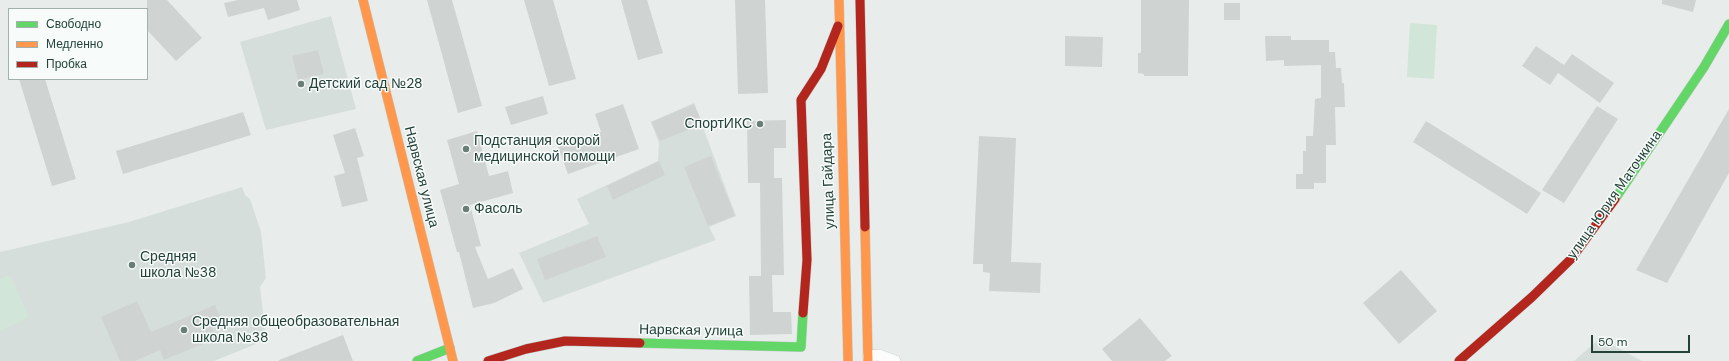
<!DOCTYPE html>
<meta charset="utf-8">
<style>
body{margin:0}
#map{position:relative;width:1729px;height:361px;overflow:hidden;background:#e8edeb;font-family:"DM Sans",sans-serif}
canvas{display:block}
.legend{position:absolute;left:8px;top:8px;width:140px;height:72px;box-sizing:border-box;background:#f7fbf9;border:1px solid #a3b1ad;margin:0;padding:5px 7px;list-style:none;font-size:12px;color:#24423a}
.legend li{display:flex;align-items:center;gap:8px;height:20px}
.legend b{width:20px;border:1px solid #a3b1ad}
.scale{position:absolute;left:1591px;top:335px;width:99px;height:18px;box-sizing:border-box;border:2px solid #24423a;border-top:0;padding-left:5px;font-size:12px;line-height:14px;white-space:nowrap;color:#24423a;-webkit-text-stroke:3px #f7fbf9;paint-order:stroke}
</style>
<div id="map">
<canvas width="1729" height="361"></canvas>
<ul class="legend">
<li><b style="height:5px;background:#63d668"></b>Свободно</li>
<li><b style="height:5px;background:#ff974d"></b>Медленно</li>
<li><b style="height:5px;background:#b3261e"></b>Пробка</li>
</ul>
<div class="scale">50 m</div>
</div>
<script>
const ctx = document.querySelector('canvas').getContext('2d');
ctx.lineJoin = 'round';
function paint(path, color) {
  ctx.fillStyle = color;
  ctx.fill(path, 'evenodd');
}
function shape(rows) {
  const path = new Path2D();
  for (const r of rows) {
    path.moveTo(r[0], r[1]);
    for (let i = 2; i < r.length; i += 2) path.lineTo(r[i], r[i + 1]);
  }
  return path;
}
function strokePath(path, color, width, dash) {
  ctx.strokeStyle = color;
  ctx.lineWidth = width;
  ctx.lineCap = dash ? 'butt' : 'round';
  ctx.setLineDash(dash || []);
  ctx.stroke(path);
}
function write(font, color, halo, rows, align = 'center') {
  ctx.font = font + ' "DM Sans",sans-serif';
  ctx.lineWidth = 3;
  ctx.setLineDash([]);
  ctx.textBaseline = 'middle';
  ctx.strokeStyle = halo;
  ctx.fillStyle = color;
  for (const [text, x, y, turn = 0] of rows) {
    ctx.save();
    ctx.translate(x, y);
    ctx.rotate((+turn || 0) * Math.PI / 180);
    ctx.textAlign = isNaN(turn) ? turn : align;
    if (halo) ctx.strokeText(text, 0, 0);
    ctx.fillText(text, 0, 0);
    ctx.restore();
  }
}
const built = shape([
 [331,16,356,109,266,130,240,42],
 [694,103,736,216,709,227,716,240,543,303,519,253,589,224,577,199,658,161,659,143,651,122],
 [242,187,245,195,250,199,261,232,266,278,260,287,266,340,214,361,0,361,0,252,129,222],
 [1600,338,1642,361,1574,361]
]);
const green = shape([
 [1410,23,1437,25,1434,79,1407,77],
 [10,275,29,317,0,331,0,279]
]);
const building = shape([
 [147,0,167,0,202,38,176,61,147,30],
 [238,0,297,0,300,10,268,20,264,8,228,17,224,3],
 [427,0,452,0,482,106,458,113],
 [524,0,553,0,576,79,549,86],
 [621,0,647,0,663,53,638,60],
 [735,0,765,0,768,93,738,94],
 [1141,0,1189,0,1188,76,1144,76,1144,74,1138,73,1138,53,1141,53],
 [1662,0,1696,0,1693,12,1662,4],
 [1224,3,1240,3,1240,20,1224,20],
 [1065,36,1103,37,1102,67,1065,66],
 [1265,36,1291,36,1291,40,1329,40,1329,52,1335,52,1336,68,1341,68,1342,83,1344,83,1345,107,1335,107,1336,145,1326,145,1326,183,1314,183,1314,189,1296,189,1296,174,1303,174,1303,151,1306,151,1306,136,1313,136,1315,99,1321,98,1321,65,1284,66,1284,60,1266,61],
 [1536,46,1564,65,1572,54,1614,83,1600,103,1558,73,1550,85,1522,66],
 [318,50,324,74,298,80,292,56],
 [19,79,45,79,76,179,52,186],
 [543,96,548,114,511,125,505,107],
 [623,104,639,149,568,174,558,147,601,132,595,114],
 [694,104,703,124,660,141,651,122],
 [1597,106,1618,119,1564,203,1542,190],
 [1729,109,1729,173,1667,283,1636,270],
 [243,112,251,135,123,174,116,151],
 [786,120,786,148,774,148,774,178,782,178,784,275,772,275,773,312,791,312,792,334,750,335,749,276,761,276,760,183,748,183,747,121],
 [1426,121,1541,193,1527,214,1413,142],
 [355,128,364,156,357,158,368,201,342,207,334,176,345,173,333,135],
 [477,131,489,176,508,171,513,193,470,205,481,246,475,247,488,279,513,268,523,289,494,303,473,308,459,252,457,252,440,190,459,184,447,140],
 [979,136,1016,138,1011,262,1041,263,1040,293,989,291,990,273,983,272,983,264,973,264],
 [711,156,735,216,708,226,684,167],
 [659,161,665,175,613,200,607,186],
 [597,236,606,257,545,280,537,259],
 [1401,270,1437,311,1399,344,1363,303],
 [137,301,151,332,215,305,220,316,213,319,216,327,212,328,217,338,164,360,160,350,135,361,120,361,101,317],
 [1140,318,1172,356,1165,361,1112,361,1102,349],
 [343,335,353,361,279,361,279,360]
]);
const street = shape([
 [868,356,879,355,895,361]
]);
const fast = shape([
 [1615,199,1704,67,1729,24],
 [640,343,801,347,803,313],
 [417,361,450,348]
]);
const slow = shape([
 [363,0,453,361],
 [839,0,848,361],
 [865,227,868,361]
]);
const jam = shape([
 [860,0,865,227],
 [803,313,807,260,801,100,821,69,838,26],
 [488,361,526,349,565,341,640,343],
 [1459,361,1532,297,1571,259,1615,199]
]);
const markers = [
 [301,84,4,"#697e78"],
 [760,124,4,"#697e78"],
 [466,149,4,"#697e78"],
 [466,209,4,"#697e78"],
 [132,265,4,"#697e78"],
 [184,330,4,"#697e78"]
];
const poiNames = [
 ["Детский сад №28",309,84],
 ["СпортИКС",752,124,"right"],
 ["Подстанция скорой",474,141],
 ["медицинской помощи",474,157],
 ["Фасоль",474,209],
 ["Средняя",140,257],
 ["школа №38",140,273],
 ["Средняя общеобразовательная",192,322],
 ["школа №38",192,338]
];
const streetNames = [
 ["Нарвская улица",421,177,76],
 ["улица Гайдара",829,181,-92],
 ["улица Юрия Маточкина",1615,195,-55],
 ["Нарвская улица",691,331,1]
];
paint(built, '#d6dedb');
paint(green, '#d1e6d8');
paint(building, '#cfd4d2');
strokePath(street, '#c5cac8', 12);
strokePath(fast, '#c3cbc8', 10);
strokePath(slow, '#c3cbc8', 10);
strokePath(jam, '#c3cbc8', 10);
strokePath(street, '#fcfcfc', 11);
strokePath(fast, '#63d668', 9);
strokePath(slow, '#ff974d', 9);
strokePath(jam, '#b3261e', 9);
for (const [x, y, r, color] of markers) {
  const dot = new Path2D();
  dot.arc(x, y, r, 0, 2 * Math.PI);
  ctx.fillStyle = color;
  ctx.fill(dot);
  strokePath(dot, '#f7fbf9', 1.5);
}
write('14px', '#24423a', '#f7fbf9', poiNames, 'left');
write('14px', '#24423a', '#f7fbf9', streetNames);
</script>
